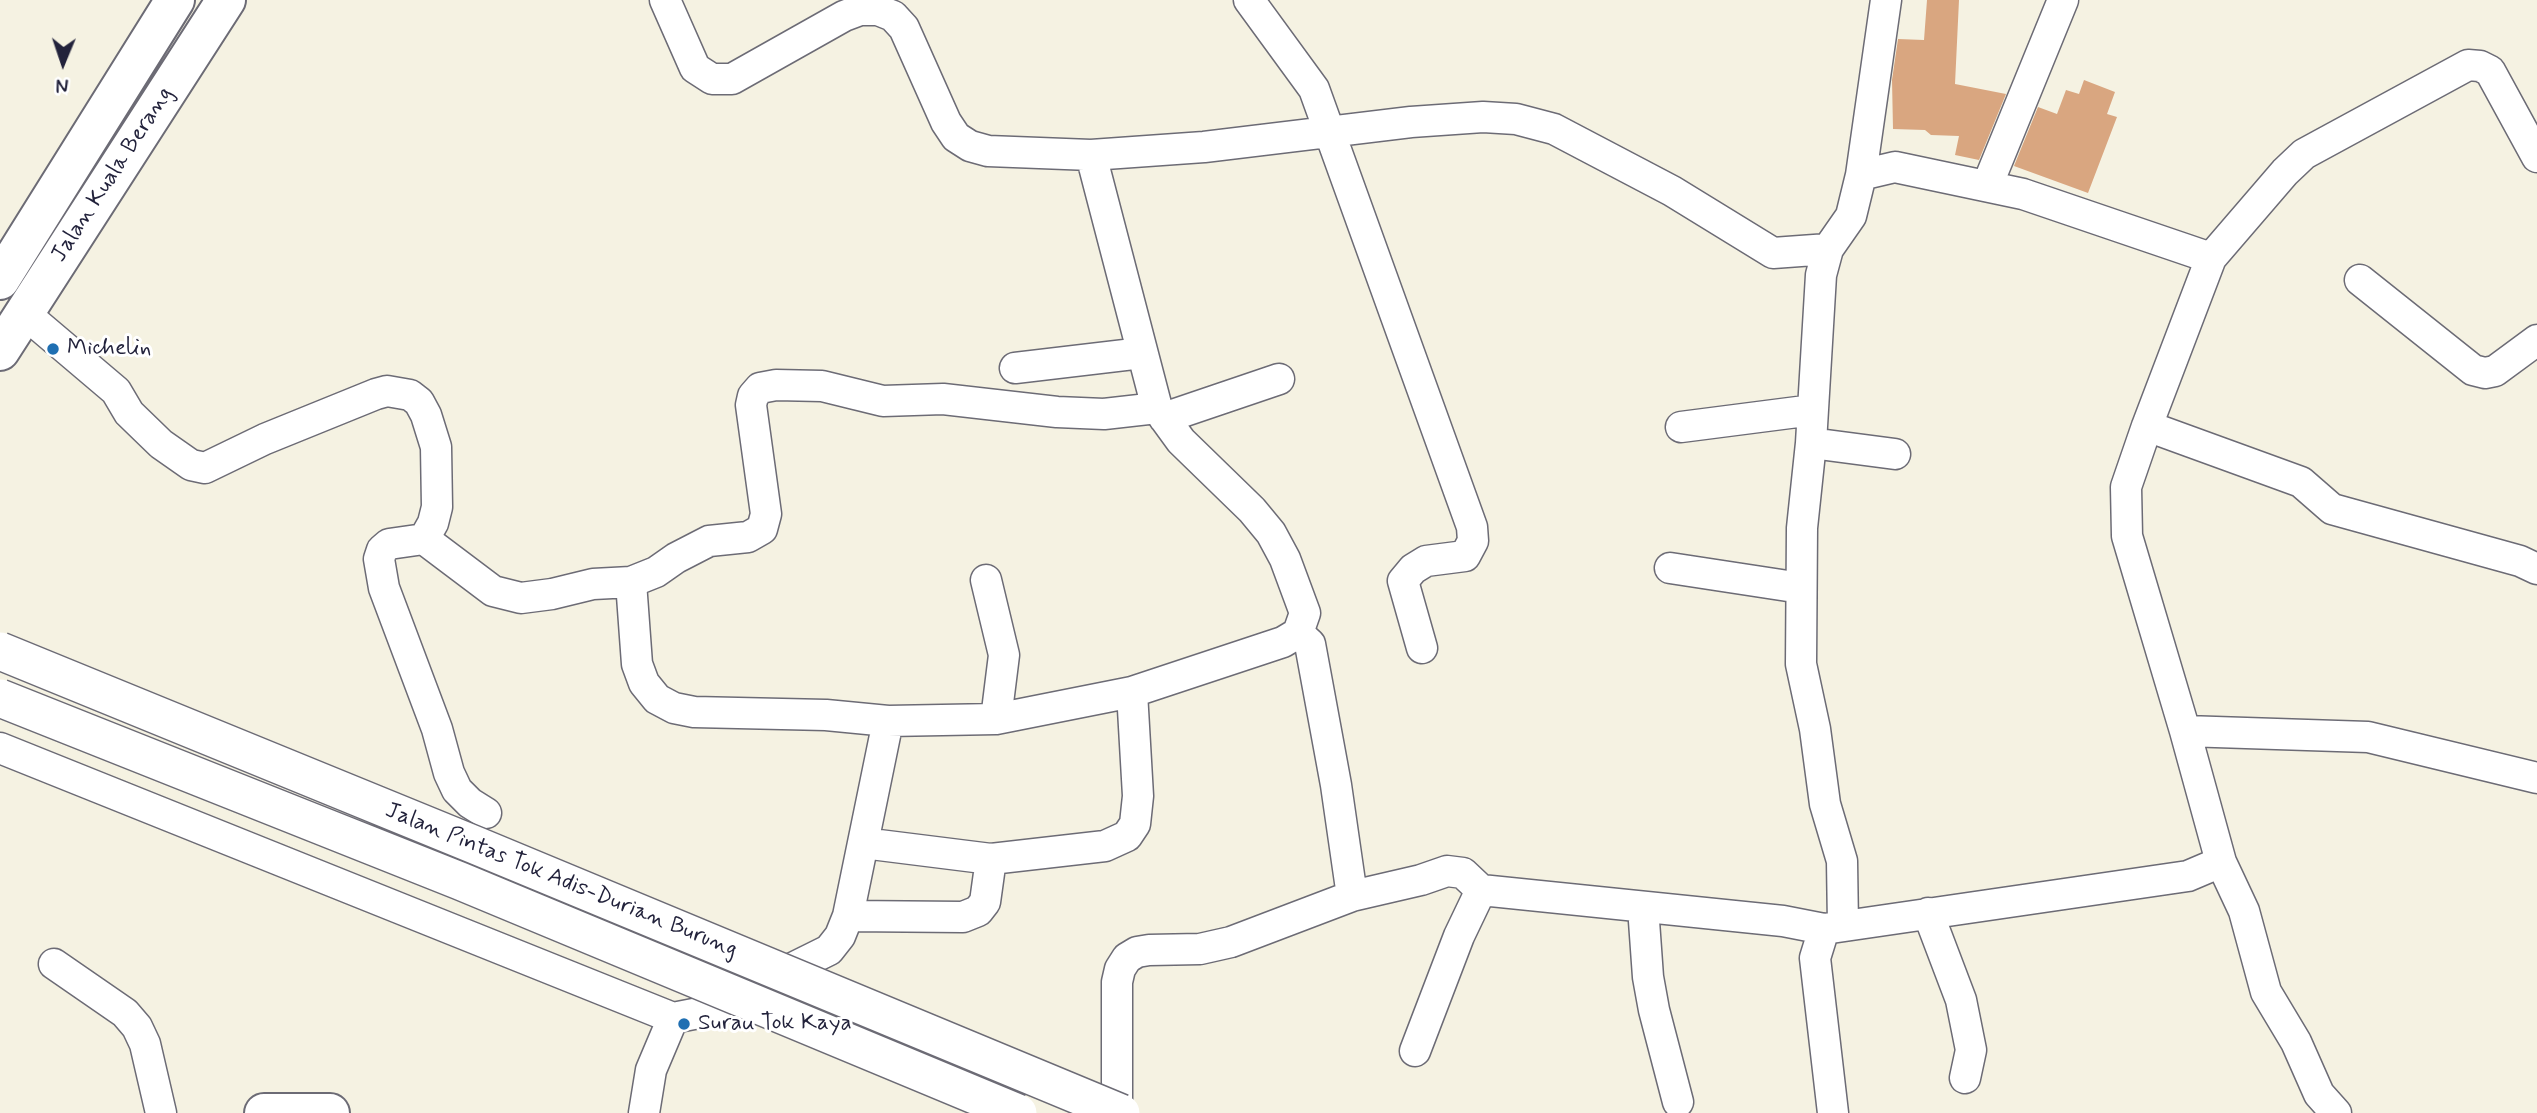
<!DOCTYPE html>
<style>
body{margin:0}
#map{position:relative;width:2537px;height:1113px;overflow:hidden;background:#f5f2e2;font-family:Mynerve,sans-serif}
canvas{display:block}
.north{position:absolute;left:28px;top:28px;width:70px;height:70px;-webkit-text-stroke:5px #fff;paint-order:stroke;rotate:182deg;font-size:19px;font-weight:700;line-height:28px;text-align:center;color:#22223b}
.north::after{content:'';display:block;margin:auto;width:24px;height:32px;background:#22223b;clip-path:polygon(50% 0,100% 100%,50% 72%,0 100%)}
</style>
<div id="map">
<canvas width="2537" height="1113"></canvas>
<div class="north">N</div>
</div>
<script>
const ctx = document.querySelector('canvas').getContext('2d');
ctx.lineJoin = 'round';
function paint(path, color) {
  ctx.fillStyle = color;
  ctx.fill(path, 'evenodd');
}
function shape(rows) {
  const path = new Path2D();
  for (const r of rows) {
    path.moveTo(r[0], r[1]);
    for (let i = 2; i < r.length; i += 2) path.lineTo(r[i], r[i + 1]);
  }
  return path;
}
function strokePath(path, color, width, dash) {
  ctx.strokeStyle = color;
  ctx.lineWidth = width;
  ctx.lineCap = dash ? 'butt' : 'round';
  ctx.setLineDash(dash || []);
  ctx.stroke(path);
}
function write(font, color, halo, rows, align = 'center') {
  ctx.font = font + ' Mynerve,sans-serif';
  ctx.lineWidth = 6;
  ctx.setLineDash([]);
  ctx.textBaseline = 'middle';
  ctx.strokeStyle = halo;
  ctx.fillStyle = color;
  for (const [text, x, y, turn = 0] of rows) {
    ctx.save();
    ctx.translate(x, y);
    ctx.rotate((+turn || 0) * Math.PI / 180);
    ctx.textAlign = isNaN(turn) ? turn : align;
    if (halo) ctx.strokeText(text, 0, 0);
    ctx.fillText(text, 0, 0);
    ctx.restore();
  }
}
const building = shape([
 [1927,0,1959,0,1955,84,2006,94,1979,160,1955,155,1959,136,1931,135,1925,130,1893,129,1892,80,1898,39,1924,40],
 [2084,80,2115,92,2107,114,2117,117,2088,193,2014,166,2038,107,2057,114,2066,90,2079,94]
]);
const minor = shape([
 [665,0,695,68,712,79,732,79,844,16,860,10,878,10,893,16,904,28,946,122,956,137,970,146,988,151,1091,155,1204,147,1411,122,1483,117,1516,119,1554,129,1672,191,1773,253,1828,249,1851,216,1861,175,1886,0],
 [1249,0,1314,89,1472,527,1473,541,1465,556,1426,561,1413,569,1403,581,1422,648],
 [1861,175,1895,167,2023,194,2211,258],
 [1987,186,2063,0],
 [1828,249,1821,275,1811,443,1802,528,1801,664,1815,729,1825,804,1842,861,1843,926],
 [2360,280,2473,370,2485,373,2495,371,2537,340],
 [24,313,116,391,129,413,161,444,191,465,205,468,265,439,376,394,387,391,410,395,419,402,426,415,436,447,437,507,433,523,424,539],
 [1015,368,1142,353],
 [1164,418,1279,379],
 [2147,426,2301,482,2332,509,2520,561,2537,569],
 [1681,427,1813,410],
 [1811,443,1895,454],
 [1670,568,1801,588],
 [986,580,1004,655,996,719],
 [631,582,637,664,644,683,657,699,674,708,694,712,826,715,888,721],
 [1298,633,1310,644,1336,785,1352,896],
 [2185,731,2368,737,2537,778],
 [0,748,673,1018],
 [486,813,470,803,457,790,449,773,437,729,384,588,379,559,382,550,389,544,424,539,493,591,521,598,552,594,593,584,631,582,656,572,676,558,709,541,748,537,762,529,766,514,751,405,753,396,760,388,776,385,822,386,883,401,943,399,1057,412,1104,414,1157,408],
 [863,843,991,859,1105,846,1127,836,1135,824,1138,796,1132,692],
 [1643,907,1648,977,1654,1010,1678,1102],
 [1928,913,1961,1000,1971,1050,1965,1078],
 [848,916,963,917,978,911,985,902,991,859],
 [54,964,125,1013,137,1027,145,1044,161,1113],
 [1415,1051,1459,936,1481,890],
 [644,1113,651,1070,673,1018,704,1012,829,950,840,936,848,916,888,721,996,719,1132,692,1283,642,1298,633,1305,613,1285,559,1271,533,1252,510,1181,441,1157,408,1091,155],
 [1117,1113,1117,982,1120,969,1127,958,1137,952,1149,950,1200,949,1231,942,1352,896,1421,880,1447,871,1463,873,1481,890,1783,921,1824,929],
 [1833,1113,1815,958,1824,929,2188,876,2221,862],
 [2336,1113,2319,1094,2296,1042,2266,992,2244,911,2221,862,2185,731,2127,536,2126,487,2147,426,2211,258,2285,172,2304,154,2468,65,2480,66,2490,71,2537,157]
]);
const highway = shape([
 [0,280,175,0],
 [0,351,226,0],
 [264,1113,330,1113]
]);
const majorBridge = shape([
 [0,651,475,845,1121,1113],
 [0,698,460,881,1018,1113]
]);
const markers = [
 [53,349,7,"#1f6fb2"],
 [684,1024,7,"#1f6fb2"]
];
const streetNames = [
 ["Jalan Kuala Berang",113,175,-57],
 ["Jalan Pintas Tok Adis-Durian Burung",561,881,22]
];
const poiNames = [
 ["Michelin",67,349],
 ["Surau Tok Kaya",698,1024]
];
paint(building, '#d9a680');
strokePath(minor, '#6c6b75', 33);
strokePath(highway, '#6c6b75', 42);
strokePath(minor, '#fff', 30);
strokePath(highway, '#fff', 38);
strokePath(majorBridge, '#6c6b75', 40, []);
strokePath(majorBridge, '#fff', 37);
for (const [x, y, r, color] of markers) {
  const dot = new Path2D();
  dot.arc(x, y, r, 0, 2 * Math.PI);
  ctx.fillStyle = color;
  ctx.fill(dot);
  strokePath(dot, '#fff', 2.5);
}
write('23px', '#22223b', '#fff', streetNames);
write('23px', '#22223b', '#fff', poiNames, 'left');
</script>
